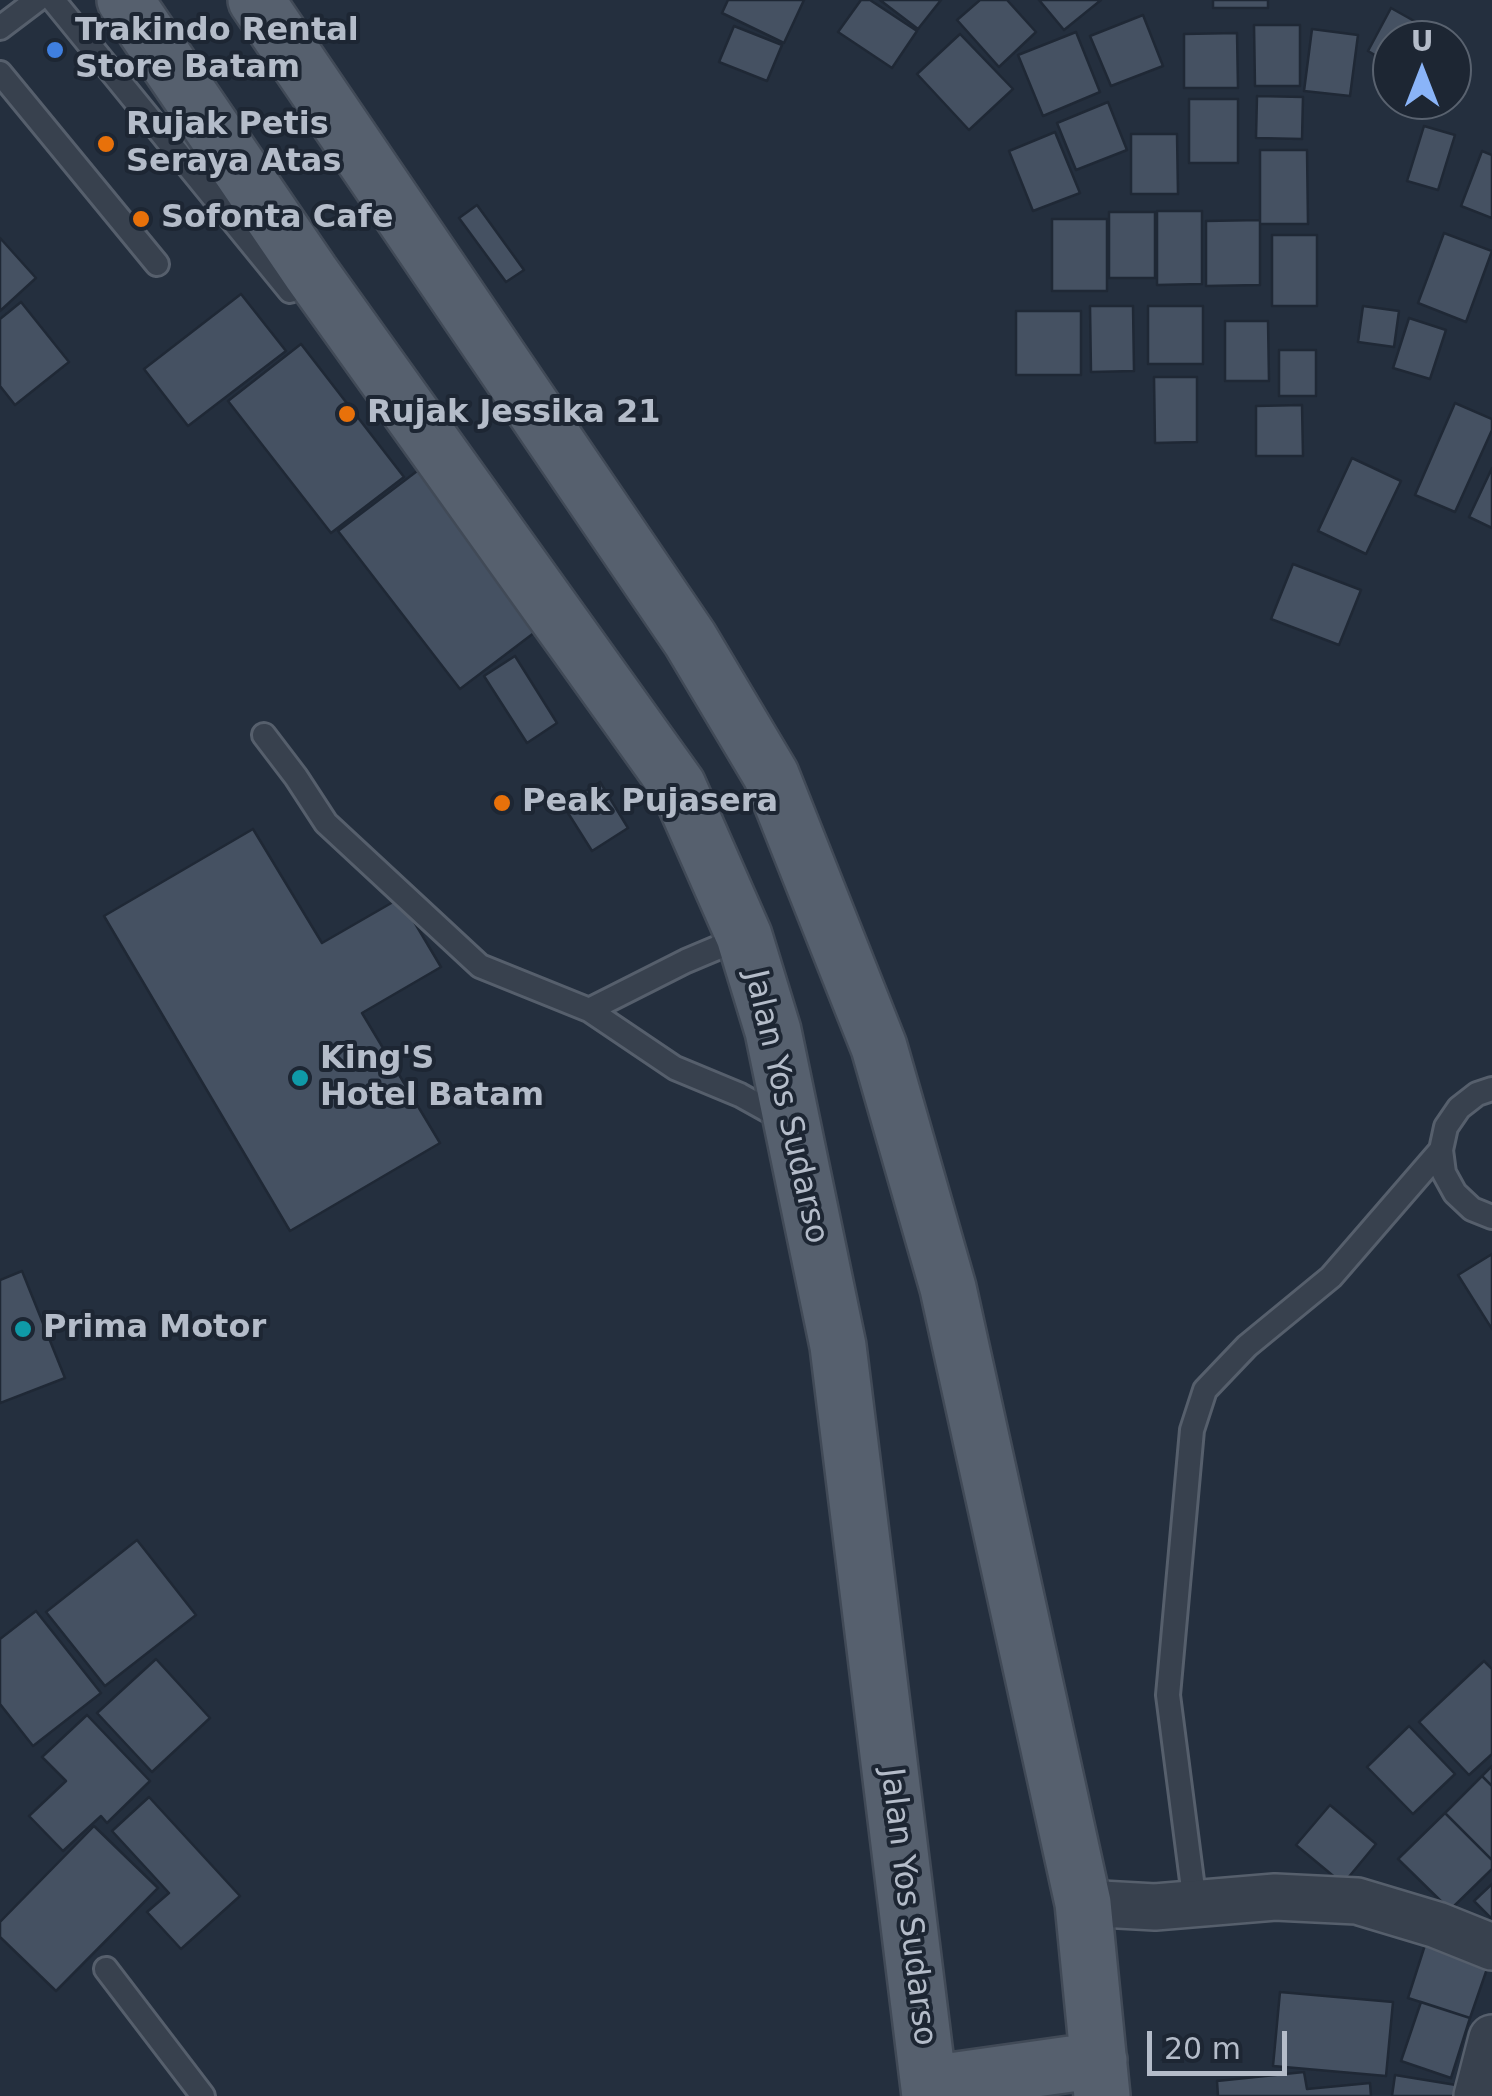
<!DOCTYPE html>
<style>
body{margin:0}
#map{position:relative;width:1492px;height:2096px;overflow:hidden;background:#242f3e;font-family:"DejaVu Sans",sans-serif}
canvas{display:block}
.north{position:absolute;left:1372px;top:20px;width:100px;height:100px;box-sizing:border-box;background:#1d2633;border:2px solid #59626f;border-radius:50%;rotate:0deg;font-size:28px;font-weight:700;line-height:40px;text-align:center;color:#b4bcc9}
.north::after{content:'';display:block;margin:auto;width:35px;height:45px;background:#8ab4f8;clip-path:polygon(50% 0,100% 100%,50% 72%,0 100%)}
.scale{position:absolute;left:1147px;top:2031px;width:140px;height:45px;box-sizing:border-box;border:5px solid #b4bcc9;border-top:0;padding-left:12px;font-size:30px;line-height:35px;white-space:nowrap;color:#b4bcc9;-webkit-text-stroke:8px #1d2633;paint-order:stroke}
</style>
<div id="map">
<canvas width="1492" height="2096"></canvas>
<div class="north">U</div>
<div class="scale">20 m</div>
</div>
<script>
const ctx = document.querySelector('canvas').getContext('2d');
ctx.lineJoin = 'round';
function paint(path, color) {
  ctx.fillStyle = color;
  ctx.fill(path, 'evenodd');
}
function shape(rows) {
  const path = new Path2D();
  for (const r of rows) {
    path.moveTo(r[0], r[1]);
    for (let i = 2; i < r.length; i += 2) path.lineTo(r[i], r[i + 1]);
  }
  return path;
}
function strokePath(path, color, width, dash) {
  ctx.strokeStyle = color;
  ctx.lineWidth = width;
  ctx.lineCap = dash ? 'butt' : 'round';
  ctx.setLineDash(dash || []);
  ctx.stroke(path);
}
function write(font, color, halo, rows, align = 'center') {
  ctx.font = font + ' "DejaVu Sans",sans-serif';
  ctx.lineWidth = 8;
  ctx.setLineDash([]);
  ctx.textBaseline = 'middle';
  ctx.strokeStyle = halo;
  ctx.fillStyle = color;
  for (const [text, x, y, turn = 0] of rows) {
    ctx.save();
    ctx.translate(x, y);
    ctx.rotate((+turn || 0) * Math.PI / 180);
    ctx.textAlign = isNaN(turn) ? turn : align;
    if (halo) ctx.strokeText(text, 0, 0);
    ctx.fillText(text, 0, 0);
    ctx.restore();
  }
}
const building = shape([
 [728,0,804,0,784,43,722,13,728,0],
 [861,0,870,0,917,31,892,68,838,32,861,0],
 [880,0,941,0,918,29,880,0],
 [980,0,1007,0,1036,32,999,67,957,20,980,0],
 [1039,0,1101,0,1064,30,1039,0],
 [1213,0,1268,0,1268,8,1213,8,1213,0],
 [1391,8,1448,40,1392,40,1392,65,1368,51,1391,8],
 [1143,15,1163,66,1111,86,1090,36,1143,15],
 [1254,25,1300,25,1300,86,1255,86,1254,25],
 [734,26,782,45,767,81,719,62,734,26],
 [1312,29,1358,35,1350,96,1304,91,1312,29],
 [1076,32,1100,92,1043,116,1018,55,1076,32],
 [1237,33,1238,88,1184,88,1184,34,1237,33],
 [960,34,1013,89,969,130,917,74,960,34],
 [1257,96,1303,97,1302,139,1256,138,1257,96],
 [1189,99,1238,99,1238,163,1189,163,1189,99],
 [1108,102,1127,150,1076,170,1057,123,1108,102],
 [1424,126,1455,135,1438,190,1407,181,1424,126],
 [1055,132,1080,193,1033,211,1009,151,1055,132],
 [1131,134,1177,134,1178,194,1131,194,1131,134],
 [1260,150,1307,150,1308,224,1260,224,1260,150],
 [1482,151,1492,155,1492,218,1461,206,1482,151],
 [477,205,524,270,506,282,459,218,477,205],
 [1157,211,1202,211,1202,284,1157,285,1157,211],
 [1109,212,1155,212,1155,278,1109,278,1109,212],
 [1052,219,1107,219,1107,291,1052,291,1052,219],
 [1260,220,1260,285,1206,286,1206,221,1260,220],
 [1444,233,1492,251,1466,322,1418,303,1444,233],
 [1272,235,1317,235,1317,306,1272,306,1272,235],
 [0,238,36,278,0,311,0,238],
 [241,294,286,351,188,426,144,369,241,294],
 [21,302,69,362,15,405,0,386,0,319,21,302],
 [1090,306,1133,306,1134,371,1091,372,1090,306],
 [1148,306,1203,306,1203,364,1148,364,1148,306],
 [1363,306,1399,311,1394,347,1358,342,1363,306],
 [1016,311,1081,311,1081,375,1016,375,1016,311],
 [1409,318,1446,330,1430,379,1393,368,1409,318],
 [1225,321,1268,321,1269,381,1225,381,1225,321],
 [301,344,404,477,331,533,228,401,301,344],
 [1279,350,1316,350,1316,396,1279,396,1279,350],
 [1154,377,1197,377,1197,442,1155,443,1154,377],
 [1455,403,1492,419,1492,430,1455,512,1415,495,1455,403],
 [1302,405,1303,456,1256,456,1256,406,1302,405],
 [1352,458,1401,481,1366,554,1318,531,1352,458],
 [429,462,551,620,460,689,338,531,429,462],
 [1492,468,1492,528,1469,517,1492,468],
 [1293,564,1361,590,1339,645,1271,619,1293,564],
 [515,656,557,723,527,743,484,676,515,656],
 [600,782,628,828,592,851,563,805,600,782],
 [253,829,322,943,400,898,441,967,362,1013,440,1143,290,1231,104,916,253,829],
 [1492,1254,1492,1329,1458,1275,1492,1254],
 [22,1271,65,1378,0,1403,0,1280,22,1271],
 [137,1540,196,1615,105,1686,46,1612,137,1540],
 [36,1611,101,1693,33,1746,0,1704,0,1639,36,1611],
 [156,1659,210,1718,152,1772,97,1713,156,1659],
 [1484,1661,1492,1669,1492,1754,1469,1775,1419,1722,1484,1661],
 [87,1715,150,1781,107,1823,101,1816,63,1851,29,1816,66,1781,42,1757,87,1715],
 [1409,1726,1455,1774,1413,1814,1367,1767,1409,1726],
 [1492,1766,1492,1786,1482,1776,1492,1766],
 [1482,1776,1492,1786,1492,1860,1445,1813,1482,1776],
 [149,1797,240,1896,181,1949,147,1912,169,1893,112,1831,149,1797],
 [1330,1805,1376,1844,1343,1884,1296,1845,1330,1805],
 [1445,1813,1492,1860,1492,1869,1450,1910,1398,1859,1445,1813],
 [94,1826,158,1888,56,1991,0,1937,0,1922,94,1826],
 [1492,1884,1492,1919,1474,1901,1492,1884],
 [1425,1945,1488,1966,1470,2018,1408,1998,1425,1945],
 [1280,1992,1393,2002,1386,2076,1273,2066,1280,1992],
 [1421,2002,1470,2018,1451,2078,1401,2061,1421,2002],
 [1304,2072,1307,2089,1370,2083,1371,2096,1218,2096,1217,2081,1304,2072],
 [1395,2075,1456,2085,1454,2096,1392,2096,1395,2075]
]);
const lane = shape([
 [53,0,290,291,308,275],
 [0,28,37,0],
 [0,73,157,264],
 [264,735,296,777,326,823,480,966,589,1010,675,1068,740,1095,785,1120],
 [589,1010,686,961,743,937],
 [1492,1089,1477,1094,1459,1108,1446,1127,1441,1150,1444,1173,1455,1193,1472,1209,1492,1217],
 [1195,1904,1168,1695,1192,1430,1205,1390,1247,1346,1331,1277,1441,1150],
 [106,1969,203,2096]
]);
const street = shape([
 [1083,1903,1155,1907,1275,1897,1357,1901,1437,1925,1492,1947],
 [1477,2096,1492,2038]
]);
const primary = shape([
 [125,0,311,273,678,786,744,936,773,1031,838,1346,930,2096],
 [256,0,690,639,771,775,879,1047,948,1288,1083,1903,1102,2096],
 [929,2084,1099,2060]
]);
const markers = [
 [55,50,10,"#3f7fe0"],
 [106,144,10,"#e8710a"],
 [141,219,10,"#e8710a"],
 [347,414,10,"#e8710a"],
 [502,803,10,"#e8710a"],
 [300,1078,10,"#0f9aa8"],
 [23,1329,10,"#0f9aa8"]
];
const poiNames = [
 ["Trakindo Rental",75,32],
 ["Store Batam",75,69],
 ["Rujak Petis",126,126],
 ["Seraya Atas",126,163],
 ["Sofonta Cafe",161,219],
 ["Rujak Jessika 21",367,414],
 ["Peak Pujasera",522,803],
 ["King'S",320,1060],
 ["Hotel Batam",320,1097],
 ["Prima Motor",43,1329]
];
const streetNames = [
 ["Jalan Yos Sudarso",785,1107,77],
 ["Jalan Yos Sudarso",907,1907,83]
];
paint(building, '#455162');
strokePath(building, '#1f2835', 2.5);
strokePath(lane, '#565f6c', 28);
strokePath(street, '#565f6c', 50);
strokePath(primary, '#414a57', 60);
strokePath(lane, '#38414e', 22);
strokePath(street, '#38414e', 45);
strokePath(primary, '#56606e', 55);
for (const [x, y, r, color] of markers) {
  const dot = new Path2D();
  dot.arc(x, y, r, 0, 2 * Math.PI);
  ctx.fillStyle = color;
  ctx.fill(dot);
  strokePath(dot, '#1d2633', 4);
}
write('bold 32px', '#b4bcc9', '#1d2633', poiNames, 'left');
write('32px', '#b4bcc9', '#1d2633', streetNames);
</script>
